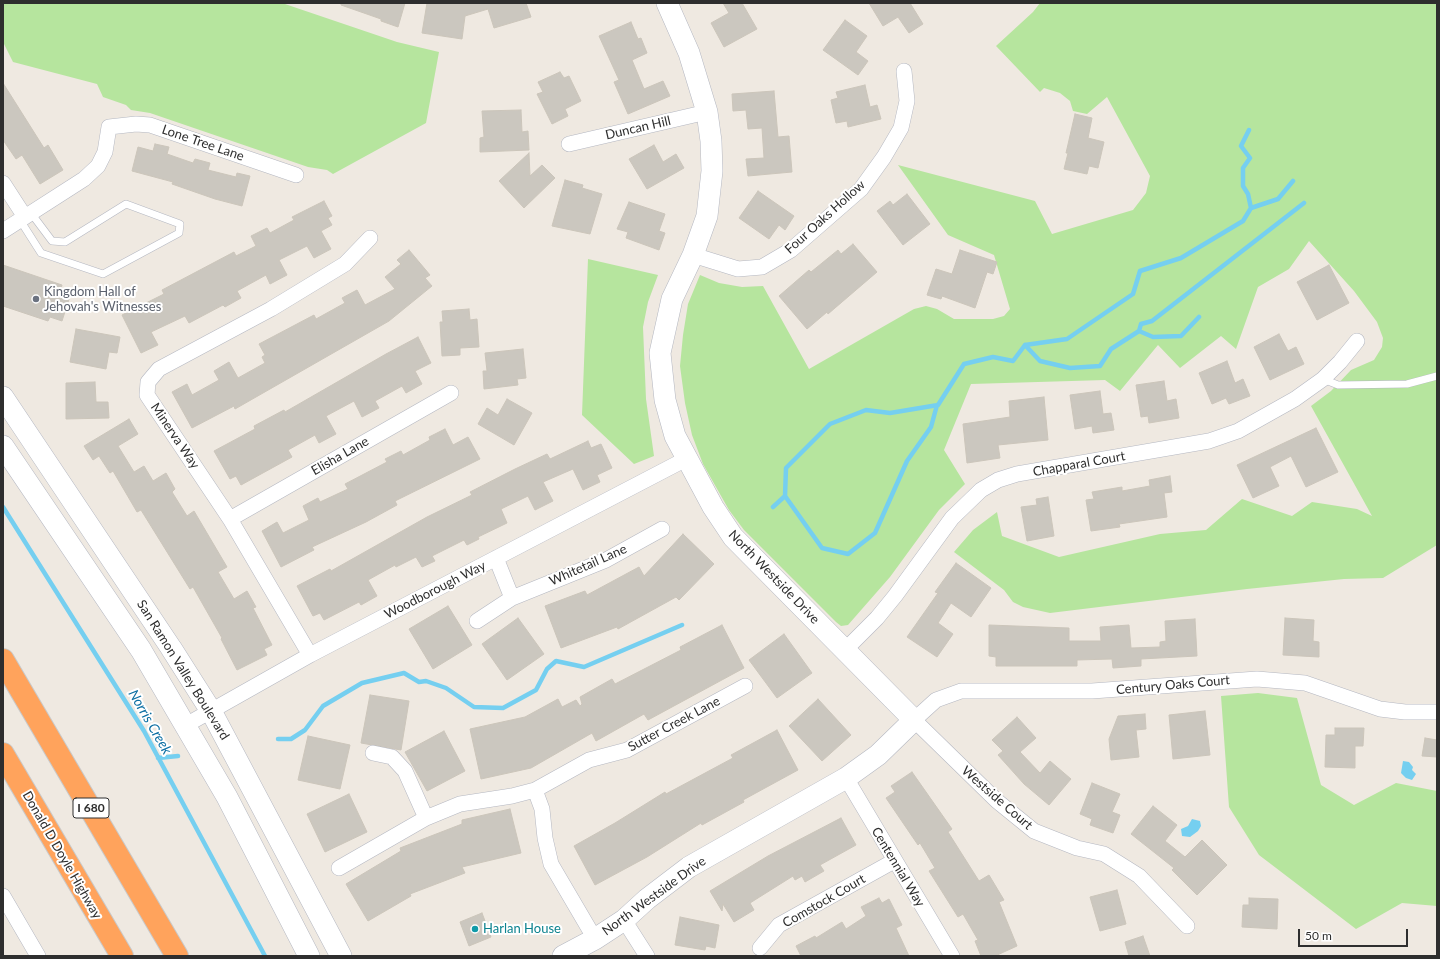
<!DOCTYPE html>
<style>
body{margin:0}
#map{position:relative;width:1440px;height:959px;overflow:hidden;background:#efe9e1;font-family:Lato,sans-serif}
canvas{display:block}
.frame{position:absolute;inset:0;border:4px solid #2e2e2e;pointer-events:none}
.scale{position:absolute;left:1298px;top:929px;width:110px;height:18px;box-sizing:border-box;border:2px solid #2e2e2e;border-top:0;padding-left:5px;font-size:12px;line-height:14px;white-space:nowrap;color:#2e2e2e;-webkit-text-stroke:3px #fff;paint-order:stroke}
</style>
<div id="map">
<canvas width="1440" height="959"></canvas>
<div class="frame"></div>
<div class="scale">50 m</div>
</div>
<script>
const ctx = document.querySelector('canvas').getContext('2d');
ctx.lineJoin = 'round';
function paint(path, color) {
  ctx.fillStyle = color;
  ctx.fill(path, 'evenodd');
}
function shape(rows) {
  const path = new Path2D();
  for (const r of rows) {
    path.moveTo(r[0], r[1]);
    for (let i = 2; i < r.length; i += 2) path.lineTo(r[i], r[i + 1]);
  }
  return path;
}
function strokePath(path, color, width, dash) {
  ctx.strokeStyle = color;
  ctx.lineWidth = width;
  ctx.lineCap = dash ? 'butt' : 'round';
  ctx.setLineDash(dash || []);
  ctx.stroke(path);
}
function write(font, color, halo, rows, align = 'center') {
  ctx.font = font + ' Lato,sans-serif';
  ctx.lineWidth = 4;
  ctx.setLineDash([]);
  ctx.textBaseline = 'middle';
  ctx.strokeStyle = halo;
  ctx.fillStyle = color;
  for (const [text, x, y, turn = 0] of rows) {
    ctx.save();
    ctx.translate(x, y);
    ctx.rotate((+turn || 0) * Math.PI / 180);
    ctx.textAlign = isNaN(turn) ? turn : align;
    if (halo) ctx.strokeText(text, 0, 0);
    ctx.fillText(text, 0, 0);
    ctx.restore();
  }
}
const green = shape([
 [3,3,282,3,397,42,439,52,426,123,333,174,327,170,308,167,150,113,131,110,126,105,103,97,97,84,13,62,3,42],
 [1040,3,1437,3,1437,545,1383,578,1344,579,1247,589,1050,613,1023,607,1013,602,1004,590,954,552,973,530,997,512,1002,536,1059,557,1160,534,1206,530,1242,499,1292,516,1312,502,1357,509,1372,516,1311,406,1331,391,1351,370,1374,360,1382,347,1383,338,1377,322,1354,291,1309,241,1289,269,1258,287,1236,349,1221,336,1180,368,1158,345,1120,391,1105,380,971,384,944,450,965,484,939,510,890,577,848,625,841,626,836,622,744,530,729,510,703,464,692,435,685,403,680,366,683,335,688,304,700,275,719,283,742,287,763,286,809,369,914,309,926,306,937,309,954,319,993,319,1004,316,1010,309,994,255,948,235,898,165,1035,201,1052,234,1133,210,1146,193,1150,176,1107,97,1087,114,1073,111,1070,101,1060,93,1044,88,1040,92,996,46,1033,12],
 [588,259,658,275,648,302,643,327,646,399,654,456,634,464,582,415],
 [1258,693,1297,698,1321,785,1354,805,1396,783,1437,791,1437,906,1402,903,1356,929,1259,855,1229,807,1221,696]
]);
const water = shape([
 [1403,761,1409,762,1413,767,1412,770,1416,774,1412,780,1406,778,1401,773],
 [1192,819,1200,821,1201,826,1198,831,1190,837,1182,836,1181,829,1188,826]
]);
const stream = shape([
 [1251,208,1278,199,1293,181],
 [1139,331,1153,337,1181,336,1199,317],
 [1025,345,1040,361,1070,368,1100,366,1111,349,1139,331,1141,324,1152,321,1304,203],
 [785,496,822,548,848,554,875,533,907,461,931,427,937,405],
 [3,507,144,731,265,956],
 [773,507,785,496,786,468,830,424,866,410,890,413,938,405,964,364,993,357,1013,361,1025,345,1067,339,1133,294,1140,271,1181,258,1243,221,1251,208,1248,194,1243,186,1243,168,1250,158,1241,146,1249,130],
 [278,739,291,739,305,730,323,706,362,683,404,673,419,682,426,681,446,688,474,707,503,708,536,690,547,669,556,661,584,667,682,625],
 [158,758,178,756]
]);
const building = shape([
 [341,3,405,3,398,27,381,21,381,19,341,5,341,3],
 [427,3,526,3,531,17,494,28,488,9,465,16,462,39,422,33,427,3],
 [723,3,742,3,757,29,724,47,711,23,729,13,723,3],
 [869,3,910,3,923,24,909,33,898,17,883,26,869,3],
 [845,20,867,36,856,52,868,61,858,75,823,50,845,20],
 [631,22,638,39,641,38,647,53,632,60,644,89,663,81,670,96,628,114,614,82,619,80,599,36,631,22],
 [560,72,564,78,569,76,581,101,565,109,568,116,552,124,537,94,543,92,538,82,560,72],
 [3,83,44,148,48,145,63,170,40,184,22,155,16,159,3,140,3,83],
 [865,85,870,107,877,105,881,119,848,127,847,121,836,123,831,100,838,98,836,92,865,85],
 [774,91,778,137,789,136,792,172,748,176,746,159,764,158,762,128,748,129,746,110,733,111,732,94,774,91],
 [521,110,522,132,528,131,529,150,480,152,480,138,484,137,482,111,521,110],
 [1075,114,1092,118,1088,138,1104,142,1098,168,1089,166,1087,174,1064,169,1068,153,1066,153,1075,114],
 [155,144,169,147,167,154,193,163,195,159,210,163,208,170,236,177,237,173,250,176,242,206,215,199,172,184,173,182,132,171,138,147,153,151,155,144],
 [654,145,663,162,676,154,684,168,647,189,629,159,654,145],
 [529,153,530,176,542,165,555,178,524,208,499,181,529,153],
 [565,180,583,185,582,188,602,194,590,234,552,226,565,180],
 [758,191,794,216,785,230,779,225,769,239,739,218,758,191],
 [907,194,930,224,903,245,877,211,890,201,893,205,907,194],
 [324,201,332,216,328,218,332,225,321,231,331,249,314,258,307,246,279,260,287,275,270,284,266,275,237,291,241,298,225,307,223,305,189,323,185,316,151,332,158,345,141,353,122,315,164,294,162,290,234,252,236,256,256,246,251,236,267,228,270,233,294,220,292,217,324,201],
 [629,202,665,214,659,231,665,233,659,250,626,238,628,232,617,229,629,202],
 [853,244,877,272,828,314,827,312,807,329,779,296,809,270,811,272,838,250,841,254,853,244],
 [409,250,430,275,425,278,432,286,389,321,235,409,234,406,192,428,172,392,187,384,192,395,219,380,214,371,229,362,238,378,265,363,262,357,265,355,259,344,314,315,316,319,345,303,342,298,357,290,365,305,395,289,385,277,401,264,397,260,409,250],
 [960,250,997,262,993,274,987,272,975,308,942,296,941,299,927,295,936,269,952,274,960,250],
 [3,265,62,285,61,289,71,293,62,321,50,317,48,321,3,306,3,265],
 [1329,265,1349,303,1317,320,1297,282,1329,265],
 [469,309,470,320,477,319,479,347,460,348,460,355,442,356,440,322,443,322,442,311,469,309],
 [76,329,120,337,117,353,109,352,106,369,70,362,76,329],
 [1279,334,1288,351,1296,347,1304,364,1270,380,1254,347,1279,334],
 [418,337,431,363,415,371,422,384,406,393,402,386,375,401,379,408,362,417,354,401,326,416,336,434,319,443,315,435,288,450,292,457,241,485,236,476,230,479,214,451,255,429,254,426,284,410,285,412,386,354,418,337],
 [523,349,526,378,517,379,518,385,484,389,483,371,487,371,485,353,523,349],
 [1227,361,1235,383,1243,379,1250,396,1229,404,1226,398,1212,404,1199,373,1227,361],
 [1164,381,1167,401,1176,399,1179,418,1149,423,1148,416,1141,417,1136,385,1164,381],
 [95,382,96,402,108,402,109,418,66,419,66,383,95,382],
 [1100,391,1103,414,1111,413,1114,430,1093,433,1092,426,1075,429,1070,395,1100,391],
 [1044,397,1048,440,998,445,1000,458,967,463,963,424,1010,417,1009,401,1044,397],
 [507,399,532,413,514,445,478,424,487,408,498,415,507,399],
 [129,419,138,434,118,446,134,472,144,466,153,481,166,473,175,489,172,492,187,516,194,511,227,567,218,572,234,599,247,591,256,607,253,608,272,645,264,649,267,655,237,670,221,639,222,638,193,587,190,589,141,510,137,512,113,471,110,473,99,456,93,460,84,446,129,419],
 [1316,428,1338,472,1306,487,1291,456,1270,467,1279,486,1253,498,1237,465,1316,428],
 [445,429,453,445,468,437,480,459,395,501,397,505,366,522,312,547,314,550,281,567,262,531,277,522,283,533,309,520,303,506,318,498,320,502,348,489,345,484,387,462,385,459,401,451,403,455,430,440,429,437,445,429],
 [588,441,591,448,601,444,612,468,597,475,600,482,583,490,573,469,543,482,553,501,535,510,528,496,501,509,507,523,478,537,479,539,467,545,464,540,432,556,435,561,422,567,416,557,396,567,395,565,368,580,377,596,361,605,359,602,324,620,320,613,313,616,297,586,330,569,331,571,427,517,472,495,470,492,515,469,547,454,550,459,588,441],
 [1170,476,1172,492,1164,493,1167,517,1119,524,1120,527,1091,531,1086,500,1094,499,1092,492,1122,487,1122,491,1150,486,1149,480,1170,476],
 [1048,497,1054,536,1027,541,1021,507,1037,505,1036,499,1048,497],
 [683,534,714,564,679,600,676,597,618,629,617,627,561,648,545,606,585,591,587,595,639,567,644,576,683,534],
 [956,563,991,588,971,617,951,603,938,623,953,634,937,657,907,637,938,593,935,592,956,563],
 [448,606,472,645,433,669,409,629,448,606],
 [518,618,544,654,507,680,482,644,518,618],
 [1285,618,1314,620,1313,641,1319,642,1319,657,1283,655,1285,618],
 [1195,619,1197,656,1141,659,1141,666,1113,668,1112,659,1077,660,1077,666,996,666,996,657,989,656,989,625,1069,628,1069,641,1101,641,1100,627,1129,625,1131,648,1160,647,1160,642,1166,641,1165,621,1195,619],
 [722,625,744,668,648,720,644,714,596,741,592,733,531,768,481,779,470,729,525,717,558,699,562,707,576,700,580,706,582,704,580,697,612,679,615,684,681,650,680,647,722,625],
 [784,634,812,673,777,698,749,660,784,634],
 [370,695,409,701,401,750,361,743,370,695],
 [818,699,851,735,822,761,789,726,818,699],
 [1205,711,1210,755,1173,759,1169,715,1205,711],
 [1145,714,1146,729,1136,730,1139,757,1111,760,1109,739,1118,716,1145,714],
 [1017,717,1036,738,1020,752,1040,773,1050,761,1071,779,1049,805,1024,784,998,755,1003,751,992,740,1017,717],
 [1335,728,1364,728,1363,746,1355,746,1355,768,1325,767,1326,735,1335,735,1335,728],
 [777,730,798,770,743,800,744,802,702,825,701,823,647,857,595,885,574,846,615,823,665,792,666,794,733,758,731,755,777,730],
 [444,731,465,771,427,791,405,752,444,731],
 [308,736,350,745,340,789,298,780,308,736],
 [1425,738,1437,740,1437,757,1422,756,1425,738],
 [912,772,952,829,948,832,979,881,989,875,1004,900,999,902,1017,946,995,956,981,956,975,941,978,940,963,914,958,917,929,871,935,868,920,843,918,845,886,798,895,792,891,786,912,772],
 [1092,783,1120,794,1112,812,1120,815,1113,833,1090,825,1092,819,1080,814,1092,783],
 [349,794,367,832,325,852,307,814,349,794],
 [1153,806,1177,825,1165,841,1185,857,1202,840,1227,865,1197,895,1172,870,1174,868,1131,834,1153,806],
 [510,809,521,853,462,867,465,873,410,894,411,896,368,921,346,884,401,851,400,848,462,824,462,820,510,809],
 [841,818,856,845,820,865,824,871,805,882,802,876,795,880,793,876,750,903,754,910,734,922,723,904,722,911,710,891,768,856,841,818],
 [1117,890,1126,924,1100,931,1090,897,1117,890],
 [879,898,882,903,889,899,902,925,896,928,909,956,801,956,796,946,815,936,816,938,842,922,846,929,866,916,861,907,879,898],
 [1249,898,1278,899,1277,929,1242,927,1243,905,1249,905,1249,898],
 [482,913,491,937,469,946,460,922,482,913],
 [680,917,719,925,715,948,706,946,705,950,675,945,680,917],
 [1143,936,1150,956,1129,956,1125,942,1143,936]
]);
const lane = shape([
 [20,220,41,253,103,274,179,233,180,224,126,204,65,242,52,241,31,213],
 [1323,379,1338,385,1407,384,1437,376]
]);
const street = shape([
 [569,144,707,112],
 [3,183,25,217],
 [3,231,84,179,98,166,105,152,109,127,136,124,150,125,296,175],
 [693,255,738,269,762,267,791,250,861,189,884,157,901,128,907,101,904,71],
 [230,519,451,393],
 [496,558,512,598],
 [477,621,512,598,606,560,662,529],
 [844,651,877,618,895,596,952,518,981,490,998,480,1017,474,1209,441,1238,431,1295,399,1323,379,1340,362,1357,341],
 [310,655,230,519,147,395,148,382,159,369,271,309,345,264,370,238],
 [186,725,310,655,686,459],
 [373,753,392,757,405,771,426,818],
 [846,778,952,956],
 [535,790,542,809,545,838,551,864,595,939],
 [339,868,426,818,460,804,512,796,535,790,589,760,627,750,745,686],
 [3,896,38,956],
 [624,920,647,956],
 [1187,926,1139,876,1104,854,1077,848,1034,831,997,801,914,720,936,700,961,691,1092,691,1257,679,1305,683,1380,709,1405,712,1437,712],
 [760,948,779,925,894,861]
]);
const secondary = shape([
 [3,397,171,648,211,711,341,956],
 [3,446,141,650,227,797,309,956],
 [563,956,595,939,624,920,647,899,689,867,846,778,878,755,914,720,733,537,713,507,675,436,665,400,660,353,672,299,693,255,707,216,712,171,711,141,707,112,689,53,667,3]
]);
const highway = shape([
 [3,660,177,956],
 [3,754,122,956]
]);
const markers = [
 [36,299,4,"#6b7280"],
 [475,929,4,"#0f9aa8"]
];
const shields = [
 [91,808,36]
];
const shieldNames = [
 ["I 680",91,808]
];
const streetNames = [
 ["Duncan Hill",638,128,-13],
 ["Lone Tree Lane",203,143,19],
 ["Four Oaks Hollow",825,217,-42],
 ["Minerva Way",175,436,56],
 ["Elisha Lane",340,456,-30],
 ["Chapparal Court",1079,464,-10],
 ["Whitetail Lane",588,565,-24],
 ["North Westside Drive",774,577,46],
 ["Woodborough Way",435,590,-27],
 ["San Ramon Valley Boulevard",183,670,58],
 ["Century Oaks Court",1173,685,-5],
 ["Sutter Creek Lane",674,724,-28],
 ["Westside Court",997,798,41],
 ["Donald D Doyle Highway",62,855,60],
 ["Centennial Way",898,867,59],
 ["North Westside Drive",654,896,-36],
 ["Comstock Court",824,901,-30]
];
const worshipNames = [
 ["Kingdom Hall of",44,292],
 ["Jehovah's Witnesses",44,307]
];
const cultureNames = [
 ["Harlan House",483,929]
];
const waterNames = [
 ["Norris Creek",150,722,60]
];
paint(green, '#b6e59e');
paint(water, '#75cff0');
strokePath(stream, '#75cff0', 4.5);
paint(building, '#cbc7bf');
strokePath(building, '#cbc5ba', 1);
strokePath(lane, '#b4b7c1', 8);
strokePath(street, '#b4b7c1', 16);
strokePath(secondary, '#b4b7c1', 22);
strokePath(highway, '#c9c9c9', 24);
strokePath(lane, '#fff', 7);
strokePath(street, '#fff', 15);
strokePath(secondary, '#fff', 21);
strokePath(highway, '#ffa35c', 22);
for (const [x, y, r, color] of markers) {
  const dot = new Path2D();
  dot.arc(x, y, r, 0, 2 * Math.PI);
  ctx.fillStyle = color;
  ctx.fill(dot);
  strokePath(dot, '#fff', 1.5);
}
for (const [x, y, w] of shields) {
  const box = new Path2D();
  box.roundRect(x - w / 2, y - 10, w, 20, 3);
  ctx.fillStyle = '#fff';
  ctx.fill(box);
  strokePath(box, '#2e2e2e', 1);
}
write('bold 12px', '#2e2e2e', null, shieldNames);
write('13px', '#2e2e2e', '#fff', streetNames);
write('13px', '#5b616d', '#fff', worshipNames, 'left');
write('13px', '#0d838f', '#fff', cultureNames, 'left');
write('italic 14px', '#0d6fa3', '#fff', waterNames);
</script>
